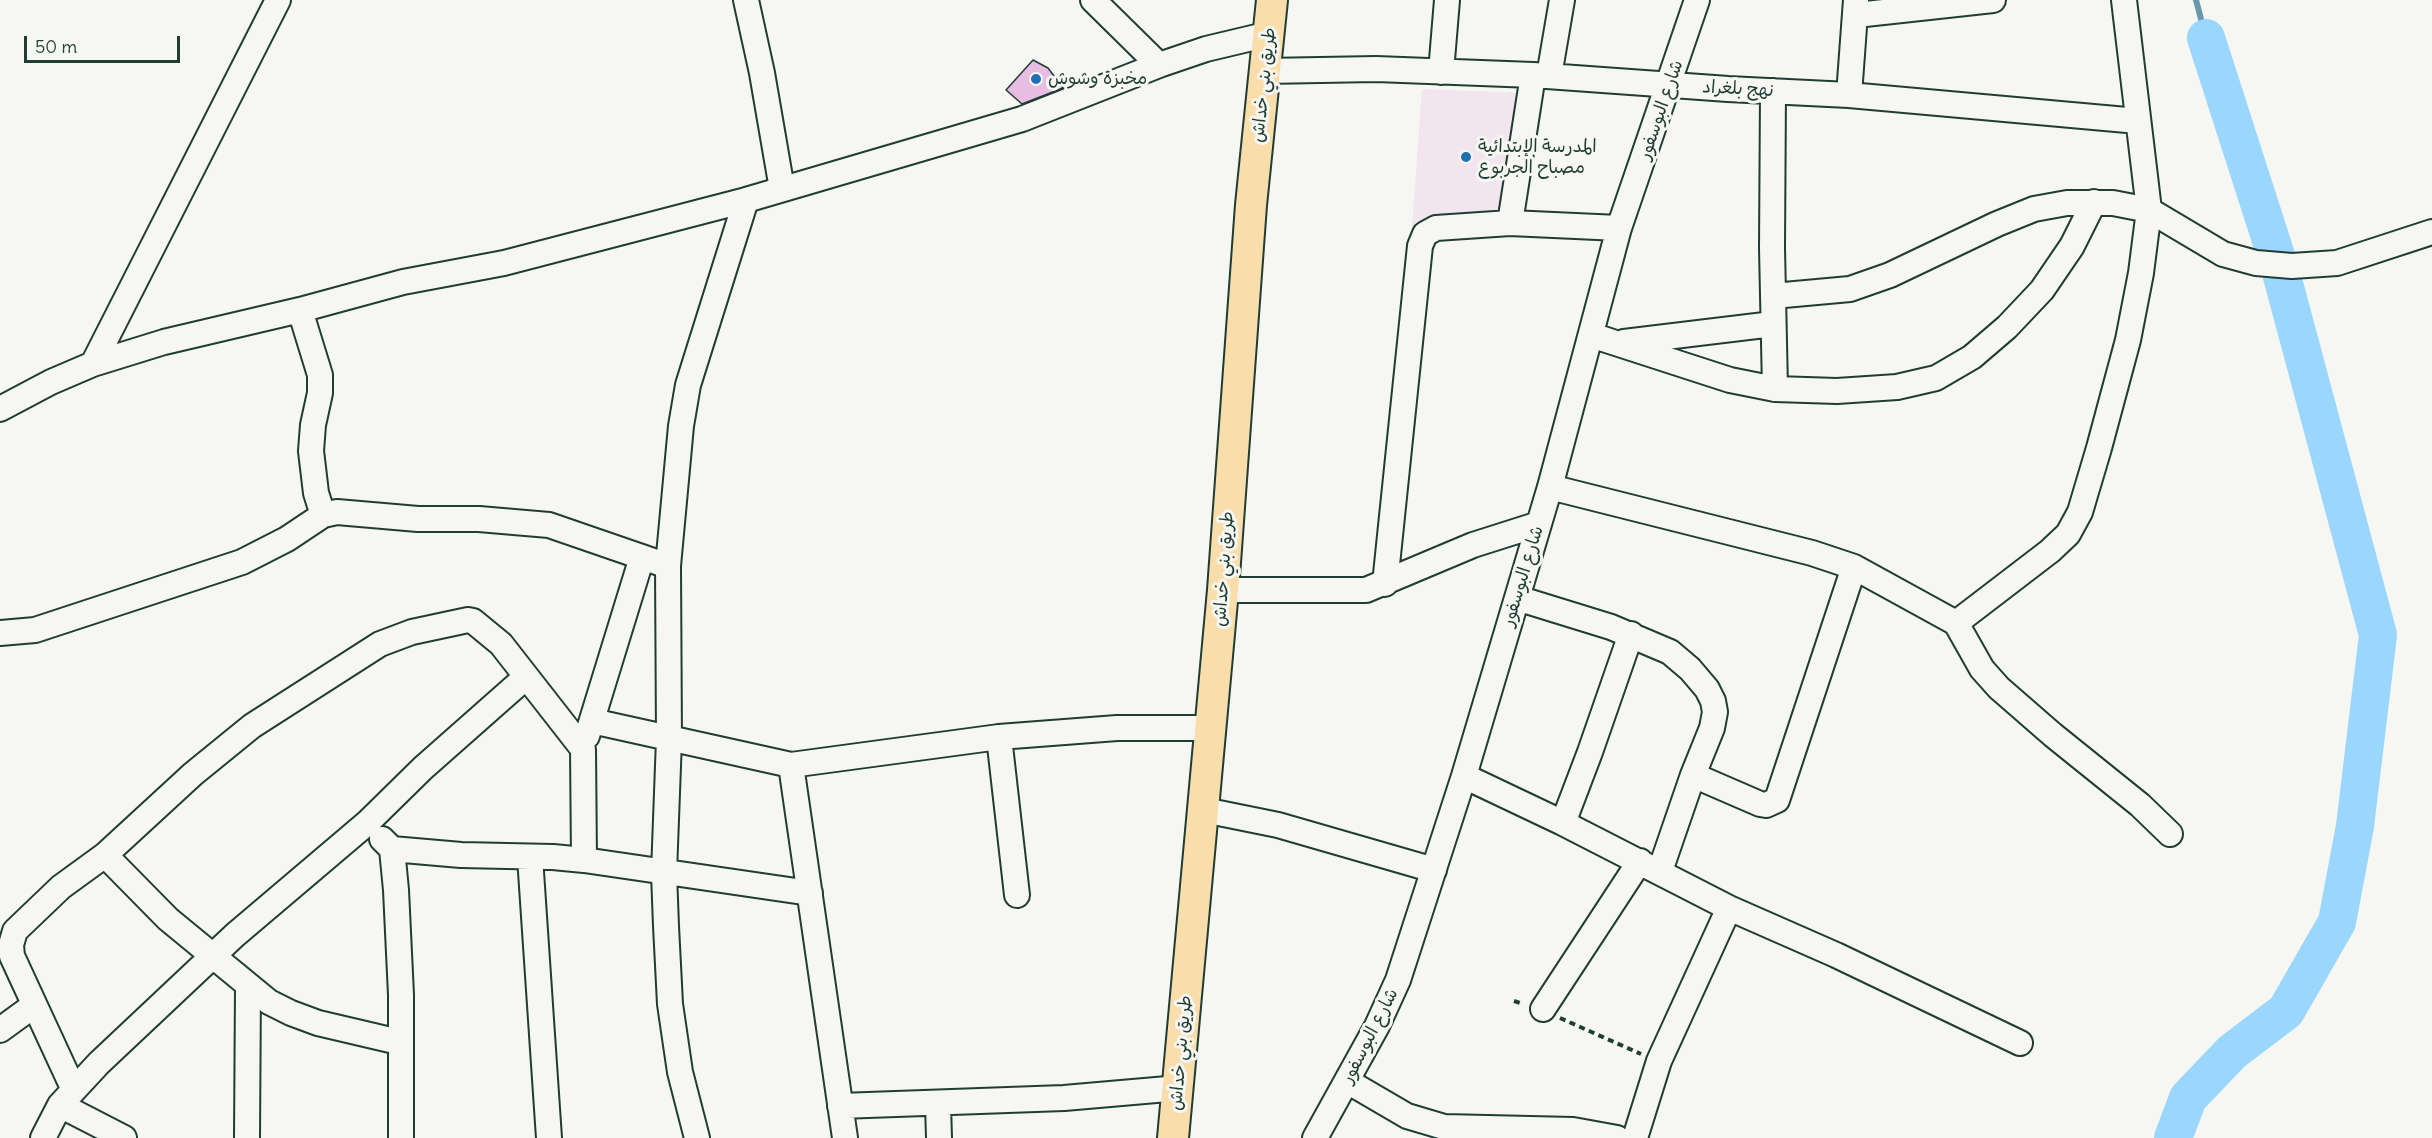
<!DOCTYPE html>
<meta charset="utf-8">
<style>
body{margin:0}
#map{position:relative;width:2432px;height:1138px;overflow:hidden;background:#f6f6f2;font-family:Delius,sans-serif}
canvas{display:block}
.scale{position:absolute;left:24px;top:36px;width:156px;height:27px;box-sizing:border-box;border:3px solid #1f3d34;border-top:0;padding-left:8px;font-size:18px;line-height:21px;white-space:nowrap;color:#1f3d34;-webkit-text-stroke:4px #f6f6f2;paint-order:stroke}
</style>
<div id="map">
<canvas width="2432" height="1138"></canvas>
<div class="scale">50 m</div>
</div>
<script>
const ctx = document.querySelector('canvas').getContext('2d');
ctx.lineJoin = 'round';
function paint(path, color) {
  ctx.fillStyle = color;
  ctx.fill(path, 'evenodd');
}
function shape(rows) {
  const path = new Path2D();
  for (const r of rows) {
    path.moveTo(r[0], r[1]);
    for (let i = 2; i < r.length; i += 2) path.lineTo(r[i], r[i + 1]);
  }
  return path;
}
function strokePath(path, color, width, dash) {
  ctx.strokeStyle = color;
  ctx.lineWidth = width;
  ctx.lineCap = dash ? 'butt' : 'round';
  ctx.setLineDash(dash || []);
  ctx.stroke(path);
}
function write(font, color, halo, rows, align = 'center') {
  ctx.font = font + ' Delius,"Playpen Sans Arabic",sans-serif';
  ctx.lineWidth = 6;
  ctx.setLineDash([]);
  ctx.textBaseline = 'middle';
  ctx.strokeStyle = halo;
  ctx.fillStyle = color;
  for (const [text, x, y, turn = 0] of rows) {
    ctx.save();
    ctx.translate(x, y);
    ctx.rotate((+turn || 0) * Math.PI / 180);
    ctx.textAlign = isNaN(turn) ? turn : align;
    if (halo) ctx.strokeText(text, 0, 0);
    ctx.fillText(text, 0, 0);
    ctx.restore();
  }
}
const built = shape([
 [1422,89,1525,93,1504,221,1412,227]
]);
const stream = shape([
 [2196,0,2206,38]
]);
const river = shape([
 [2173,1138,2188,1098,2232,1052,2286,1011,2337,922,2355,826,2378,635,2279,265,2206,38]
]);
const building = shape([
 [1033,60,1048,68,1063,88,1022,104,1006,90,1033,60]
]);
const path = shape([
 [1514,1001,1523,1004],
 [1560,1018,1641,1054]
]);
const minor = shape([
 [746,0,762,73,782,189],
 [1093,0,1159,65],
 [1856,15,1993,0],
 [1265,71,1376,69,1533,75,1728,89,1849,95,2138,121],
 [1441,72,1447,0],
 [1549,76,1562,0],
 [1773,91,1772,248,1775,389],
 [1849,95,1856,0],
 [1510,223,1533,75],
 [1773,296,1850,289,1890,275,1997,224,2034,209,2067,203,2113,203,2149,210,2223,254,2256,263,2292,266,2337,263,2432,232],
 [300,310,320,375,320,393,313,425,311,451,316,493,323,515],
 [1591,335,1730,380,1775,389,1837,391,1897,387,1936,378,1972,357,2007,327,2042,290,2072,246,2094,202],
 [1624,342,1773,324],
 [93,364,278,0],
 [0,409,51,382,93,364,164,342,300,310,403,282,504,263,746,200,1022,119,1159,65,1206,49,1269,34],
 [1550,487,1812,553,1854,567,1956,623,1982,669,1999,688,2053,735,2140,805,2170,834],
 [1385,584,1420,246,1425,234,1436,228,1510,223,1619,228],
 [1223,590,1366,590,1473,545,1539,524],
 [1517,598,1611,627,1670,652,1690,669,1707,689,1713,701,1715,712,1712,728,1693,775,1660,871],
 [1956,623,2050,551,2068,534,2080,512,2099,448,2128,340,2141,273,2149,210,2124,0],
 [0,633,35,630,242,562,287,539,323,515,337,512,418,519,479,519,549,525,668,566],
 [592,721,791,765,999,737,1117,728,1210,728],
 [587,736,642,557],
 [999,737,1017,895],
 [791,765,845,1138],
 [1693,775,1760,804,1766,805,1777,800,1854,567],
 [1464,776,1563,823,1729,908,1836,955,2020,1043],
 [1204,810,1278,825,1434,870],
 [1563,823,1590,752,1631,634],
 [382,839,392,849,396,890,401,995,401,1138],
 [392,849,461,855,553,857,584,860,810,893],
 [105,855,168,919,269,1002,291,1013,318,1023,399,1042],
 [530,857,549,1138],
 [1543,1009,1640,861],
 [0,1030,33,1006],
 [1347,1081,1407,1116,1444,1127,1573,1130,1617,1138],
 [73,1088,12,956,11,945,15,931,61,887,105,855,193,774,252,726,380,644,412,632,468,620,473,621,501,644,583,749,584,860],
 [938,1104,939,1138],
 [60,1105,124,1138],
 [840,1106,1064,1098,1179,1088],
 [43,1138,60,1105,99,1063,235,935,367,823,423,768,526,677],
 [247,1138,248,986],
 [697,1138,680,1072,670,1004,666,926,664,873,669,739,668,566,681,426,688,385,746,200],
 [1315,1138,1377,1026,1398,980,1464,776,1550,487,1619,228,1697,0],
 [1635,1138,1659,1061,1729,908]
]);
const major = shape([
 [1173,1138,1223,590,1251,205,1272,0]
]);
const markers = [
 [1036,79,6,"#1f6fb2"],
 [1466,157,6,"#1f6fb2"]
];
const poiNames = [
 ["مخبزة وشوش",1048,79],
 ["المدرسة الإبتدائية",1478,147],
 ["مصباح الجربوع",1478,168]
];
const streetNames = [
 ["طريق بني خداش",1264,85,-84],
 ["نهج بلغراد",1738,89,3],
 ["شارع البوسفور",1661,110,-71],
 ["طريق بني خداش",1224,569,-86],
 ["شارع البوسفور",1523,576,-73],
 ["شارع البوسفور",1370,1036,-63],
 ["طريق بني خداش",1181,1053,-85]
];
paint(built, '#f2e5ee');
strokePath(stream, '#6999ac', 6);
strokePath(river, '#9bd6fc', 38);
paint(building, '#e8bde3');
strokePath(building, '#1f3d34', 1.5);
strokePath(minor, '#1f3d34', 28);
strokePath(major, '#1f3d34', 34);
strokePath(path, '#1f3d34', 4, [6, 4.5]);
strokePath(minor, '#f6f6f2', 24);
strokePath(major, '#f9ddab', 30);
for (const [x, y, r, color] of markers) {
  const dot = new Path2D();
  dot.arc(x, y, r, 0, 2 * Math.PI);
  ctx.fillStyle = color;
  ctx.fill(dot);
  strokePath(dot, '#f6f6f2', 2);
}
write('18px', '#1f3d34', '#f6f6f2', poiNames, 'left');
write('18px', '#1f3d34', '#f6f6f2', streetNames);
</script>
